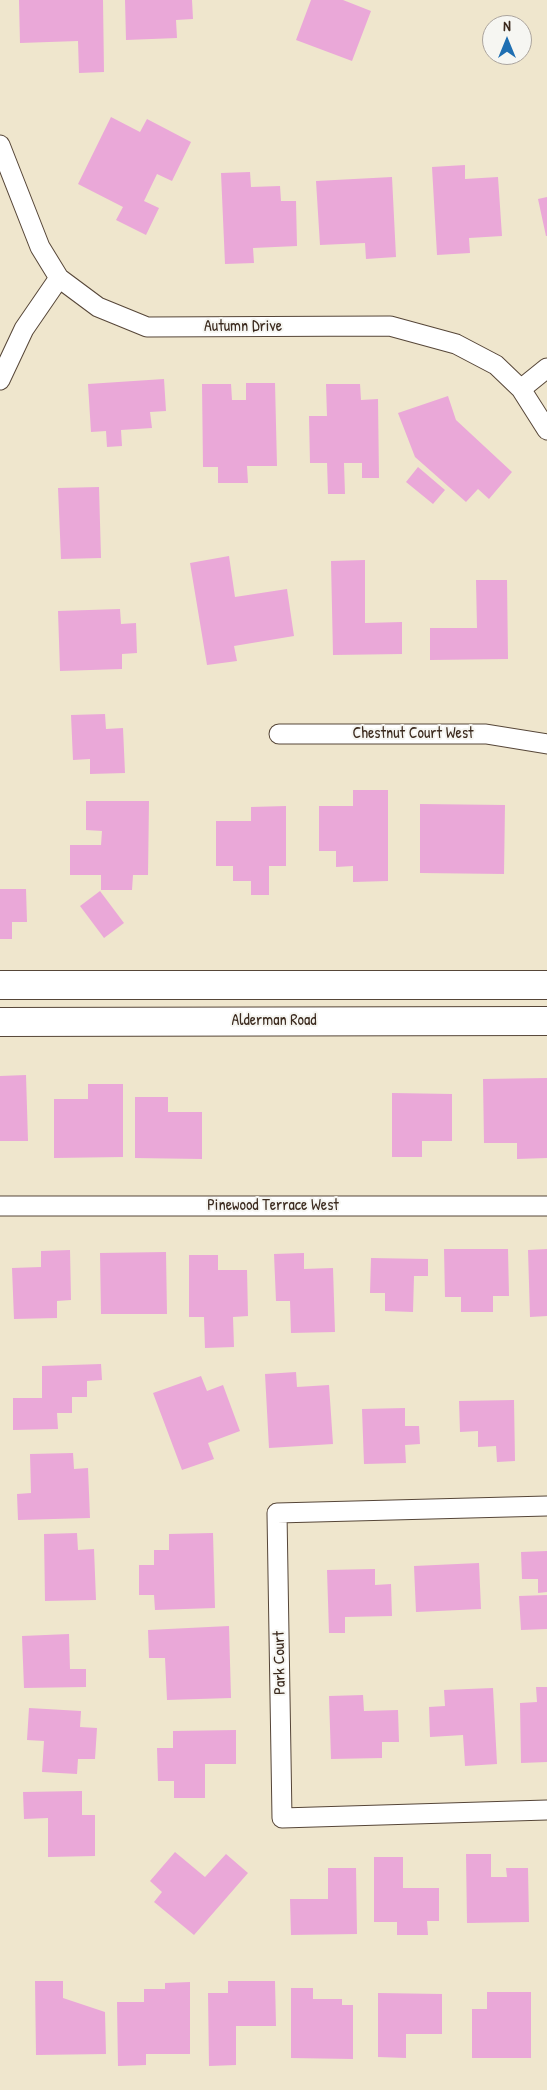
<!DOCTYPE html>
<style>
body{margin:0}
#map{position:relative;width:547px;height:2090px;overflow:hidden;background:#efe6cd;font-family:"Patrick Hand",sans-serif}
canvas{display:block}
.north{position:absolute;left:482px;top:15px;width:50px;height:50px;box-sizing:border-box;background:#f6f6f2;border:1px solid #aba49d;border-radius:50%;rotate:0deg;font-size:14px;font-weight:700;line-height:20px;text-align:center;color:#3b2a1e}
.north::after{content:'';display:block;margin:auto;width:18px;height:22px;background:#1f6fb2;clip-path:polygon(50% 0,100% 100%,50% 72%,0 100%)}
</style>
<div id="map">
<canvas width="547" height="2090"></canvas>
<div class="north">N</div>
</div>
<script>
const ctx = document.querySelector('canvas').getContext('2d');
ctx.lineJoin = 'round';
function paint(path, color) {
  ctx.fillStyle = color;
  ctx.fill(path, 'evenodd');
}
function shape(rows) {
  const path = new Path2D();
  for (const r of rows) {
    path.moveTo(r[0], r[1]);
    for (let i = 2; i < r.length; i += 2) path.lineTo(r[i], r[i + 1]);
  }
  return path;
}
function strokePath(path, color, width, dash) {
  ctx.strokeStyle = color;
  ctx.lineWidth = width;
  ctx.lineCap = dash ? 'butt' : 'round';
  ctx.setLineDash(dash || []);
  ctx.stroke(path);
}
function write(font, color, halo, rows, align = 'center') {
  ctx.font = font + ' "Patrick Hand",sans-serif';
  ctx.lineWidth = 4;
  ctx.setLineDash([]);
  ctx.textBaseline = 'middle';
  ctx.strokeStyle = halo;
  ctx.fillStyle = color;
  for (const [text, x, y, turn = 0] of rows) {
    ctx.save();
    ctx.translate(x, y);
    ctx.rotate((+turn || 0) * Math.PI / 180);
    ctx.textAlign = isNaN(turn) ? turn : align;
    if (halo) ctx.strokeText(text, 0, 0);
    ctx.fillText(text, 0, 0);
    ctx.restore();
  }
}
const building = shape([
 [19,0,103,0,104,72,79,73,78,41,20,43],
 [125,0,192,0,193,19,176,20,177,38,126,40],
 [311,0,343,0,371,11,352,61,296,40],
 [111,117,140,132,147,119,191,142,172,181,157,174,144,201,159,208,146,235,116,220,123,207,78,184],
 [465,165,465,179,498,177,502,236,469,238,470,253,437,255,432,167],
 [250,172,251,187,280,186,281,201,296,201,297,246,253,248,254,263,225,264,221,173],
 [392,177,396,257,366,259,365,243,320,245,316,181],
 [547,197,547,236,546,236,538,199],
 [164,379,166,411,150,412,152,428,121,430,122,446,107,447,106,431,91,432,88,384],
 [246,383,275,383,277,466,247,466,248,483,218,483,218,467,203,467,202,384,231,384,232,400,246,400],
 [326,384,360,384,361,400,378,399,379,478,362,478,362,463,344,463,345,494,328,494,327,463,310,463,309,416,327,416],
 [448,396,456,420,512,472,489,499,478,489,466,502,415,457,398,413],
 [418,467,445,490,433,504,406,482],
 [99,487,101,558,61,559,58,488],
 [229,556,235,597,287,589,294,636,234,646,237,661,207,665,190,563],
 [365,560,365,623,402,622,402,654,333,655,331,561],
 [476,580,507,580,508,659,430,660,430,628,477,628],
 [120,609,121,624,136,623,137,653,122,654,122,669,60,671,58,611],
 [105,714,106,729,123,728,125,773,90,774,90,759,73,760,71,715],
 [353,790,388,790,388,881,353,882,353,866,336,867,336,851,319,851,319,806,353,806],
 [86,801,149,801,148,875,133,875,132,890,101,890,101,875,70,875,70,845,101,845,102,831,86,830],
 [420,804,505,805,504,874,420,873],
 [286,806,286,866,269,866,269,895,251,895,251,881,233,881,233,866,216,866,216,821,251,821,251,807],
 [0,889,26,889,27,922,12,922,12,939,0,939],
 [100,891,124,923,104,938,80,906],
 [26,1075,28,1141,0,1141,0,1076],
 [547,1078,547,1158,517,1159,517,1143,484,1143,483,1079],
 [88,1084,123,1084,123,1157,54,1158,54,1099,88,1099],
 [392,1093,452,1094,452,1141,422,1141,422,1157,392,1157],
 [135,1097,168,1097,168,1112,202,1112,202,1159,135,1158],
 [444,1249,508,1249,509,1296,493,1296,493,1312,461,1312,461,1297,445,1297],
 [547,1249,547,1316,530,1317,528,1250],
 [70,1250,71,1300,57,1301,57,1318,14,1319,12,1268,41,1267,41,1251],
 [166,1252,167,1314,101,1314,100,1253],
 [304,1253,304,1269,333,1268,335,1332,291,1333,290,1301,276,1301,274,1254],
 [189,1255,218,1255,218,1270,247,1270,248,1316,233,1317,234,1347,205,1348,204,1317,189,1317],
 [371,1258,428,1259,428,1276,414,1276,413,1312,385,1311,385,1293,370,1293],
 [101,1364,102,1380,87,1381,87,1397,72,1397,72,1413,57,1413,58,1429,13,1430,13,1398,42,1398,42,1366],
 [296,1372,297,1387,329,1385,333,1444,269,1448,265,1374],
 [201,1376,207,1391,223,1385,240,1431,208,1443,214,1459,182,1470,153,1393],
 [514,1400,515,1461,497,1462,496,1446,478,1447,478,1431,460,1432,459,1401],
 [405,1408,405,1426,419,1426,420,1444,405,1445,406,1463,364,1464,362,1409],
 [73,1453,74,1469,88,1468,90,1518,18,1520,17,1494,31,1493,30,1454],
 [77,1533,78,1550,94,1549,96,1600,45,1601,44,1534],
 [213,1533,215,1608,155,1610,154,1595,139,1595,139,1565,154,1565,154,1550,169,1550,169,1534],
 [547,1551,547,1592,538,1593,538,1579,522,1579,521,1552],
 [479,1563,481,1609,416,1612,414,1566],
 [375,1569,375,1585,391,1584,392,1616,345,1617,345,1633,329,1633,327,1570],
 [547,1595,547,1629,521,1630,519,1596],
 [229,1626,231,1698,167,1700,165,1658,149,1658,148,1630],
 [69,1634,70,1669,86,1669,86,1687,24,1688,22,1636],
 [536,1687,547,1687,547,1762,521,1763,520,1703,537,1702],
 [493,1688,497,1764,465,1766,463,1735,430,1737,429,1707,445,1706,444,1690],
 [363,1695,364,1711,398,1710,399,1742,382,1742,382,1758,331,1759,329,1696],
 [29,1708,81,1711,80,1727,97,1728,95,1759,78,1759,77,1774,42,1772,44,1741,27,1740],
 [236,1730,236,1764,205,1764,205,1798,174,1798,174,1781,158,1781,157,1748,173,1748,173,1731],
 [82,1791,82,1815,95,1815,95,1856,48,1857,48,1818,24,1819,23,1792],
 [175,1852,205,1877,226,1854,248,1873,194,1935,154,1902,162,1892,150,1881],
 [466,1854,491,1854,491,1877,507,1877,506,1868,528,1868,529,1922,467,1923],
 [374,1857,403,1857,403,1888,439,1888,439,1921,427,1921,428,1935,397,1935,397,1922,374,1922],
 [328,1868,356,1868,357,1934,291,1935,290,1899,328,1899],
 [35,1981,63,1981,63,1998,105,2012,106,2054,36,2055],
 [228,1981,275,1981,276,2026,236,2026,236,2065,209,2066,208,1993,228,1993],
 [190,1982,190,2054,146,2054,146,2065,118,2066,117,2002,144,2002,144,1989,165,1989,165,1983],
 [291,1988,313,1988,313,1999,342,1999,342,2005,353,2005,353,2059,291,2058],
 [487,1992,531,1992,531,2058,472,2058,472,2009,487,2009],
 [378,1993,442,1994,442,2034,406,2034,406,2058,378,2057]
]);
const minor = shape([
 [0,145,40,247,59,278,98,307,147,327,390,326,456,344,496,365,521,389,547,430],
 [0,380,24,329,59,278],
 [521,389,547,368],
 [279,734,486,734,547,744],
 [0,1206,547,1206],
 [547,1506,277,1513,282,1818,547,1810]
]);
const secondary = shape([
 [0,985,547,985],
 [0,1022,547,1021]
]);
const streetNames = [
 ["Autumn Drive",243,327],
 ["Chestnut Court West",413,734],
 ["Alderman Road",274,1021],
 ["Pinewood Terrace West",273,1206],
 ["Park Court",280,1663,-91]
];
paint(building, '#eaa8d8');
strokePath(minor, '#564638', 21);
strokePath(secondary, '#564638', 30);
strokePath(minor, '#fff', 19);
strokePath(secondary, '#fff', 28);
write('16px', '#3b2a1e', '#f6f6f2', streetNames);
</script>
